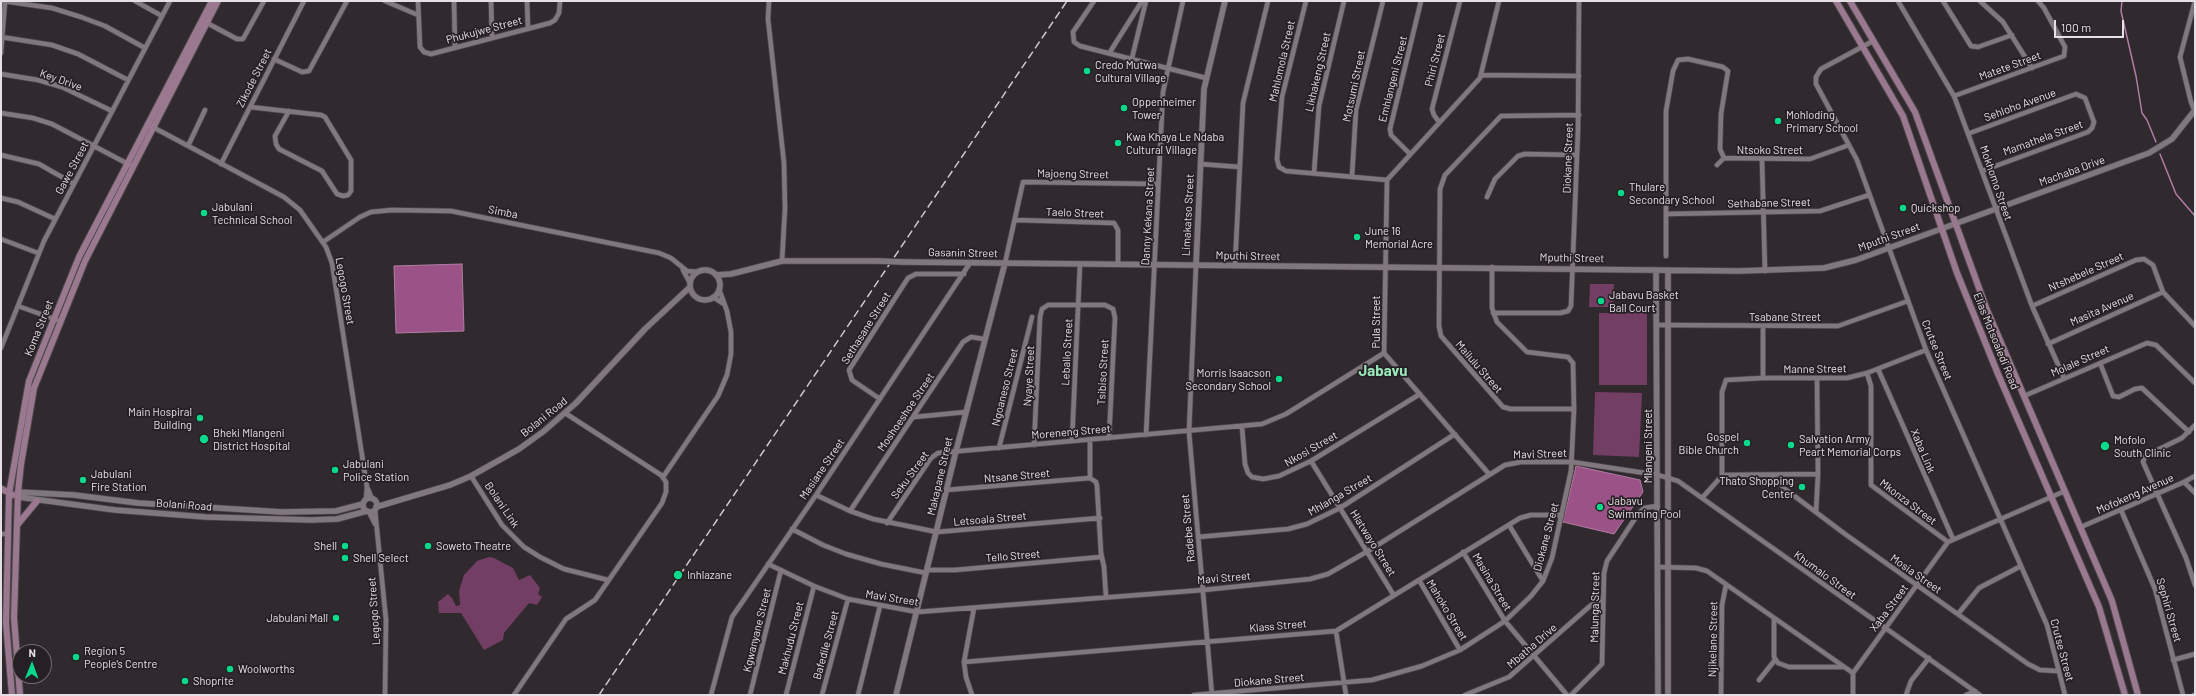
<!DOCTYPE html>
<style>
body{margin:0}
#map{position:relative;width:2196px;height:696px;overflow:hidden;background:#30292e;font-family:Barlow,sans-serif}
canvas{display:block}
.frame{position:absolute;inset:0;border:2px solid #e5e0e3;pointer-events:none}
.north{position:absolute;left:12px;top:644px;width:40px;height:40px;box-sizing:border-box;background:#261f24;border:1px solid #726c70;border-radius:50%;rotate:1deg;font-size:11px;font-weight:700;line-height:16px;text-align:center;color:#e5e0e3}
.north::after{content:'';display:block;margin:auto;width:14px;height:18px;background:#09d98b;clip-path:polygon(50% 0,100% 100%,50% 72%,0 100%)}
.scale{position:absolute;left:2054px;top:20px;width:70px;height:18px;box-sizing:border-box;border:2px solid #e5e0e3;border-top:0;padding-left:5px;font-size:12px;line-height:14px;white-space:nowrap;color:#e5e0e3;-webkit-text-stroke:3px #261f24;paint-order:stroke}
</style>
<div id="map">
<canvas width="2196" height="696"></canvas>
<div class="frame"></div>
<div class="north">N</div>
<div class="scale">100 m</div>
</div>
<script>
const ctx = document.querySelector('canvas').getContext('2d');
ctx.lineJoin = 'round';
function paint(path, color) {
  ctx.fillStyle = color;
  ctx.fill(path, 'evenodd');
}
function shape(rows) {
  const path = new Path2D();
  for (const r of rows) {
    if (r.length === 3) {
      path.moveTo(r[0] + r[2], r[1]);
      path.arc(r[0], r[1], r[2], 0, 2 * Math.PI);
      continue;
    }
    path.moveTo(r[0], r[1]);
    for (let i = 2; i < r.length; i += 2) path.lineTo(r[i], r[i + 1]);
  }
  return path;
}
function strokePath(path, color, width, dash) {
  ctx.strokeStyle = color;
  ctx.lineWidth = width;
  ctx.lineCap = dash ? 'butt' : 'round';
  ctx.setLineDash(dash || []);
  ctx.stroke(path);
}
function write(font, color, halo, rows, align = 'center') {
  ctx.font = font + ' Barlow,sans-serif';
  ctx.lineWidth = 3.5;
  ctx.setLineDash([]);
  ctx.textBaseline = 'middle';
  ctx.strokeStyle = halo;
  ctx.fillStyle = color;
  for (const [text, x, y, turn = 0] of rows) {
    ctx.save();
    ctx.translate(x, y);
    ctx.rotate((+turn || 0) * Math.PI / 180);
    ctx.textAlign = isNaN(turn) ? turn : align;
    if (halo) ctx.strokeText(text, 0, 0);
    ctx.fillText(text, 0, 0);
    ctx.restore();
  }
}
const green = shape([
 [1590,284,1614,284,1613,307,1589,307],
 [1599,313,1647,313,1647,385,1599,385],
 [1595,392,1642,393,1639,457,1593,455],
 [489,557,494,558,513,568,519,580,530,575,540,588,538,594,542,597,537,605,529,603,504,633,503,640,484,650,461,613,439,613,438,602,448,594,452,598,456,606,460,605,459,591,464,575,477,561]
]);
const water = shape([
 [462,264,464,331,396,333,394,266,462,264],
 [1576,466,1640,480,1643,492,1614,534,1563,522,1576,466]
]);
const stream = shape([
 [2122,1,2121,11,2136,76,2142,113,2147,120,2156,142],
 [2160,154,2176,194,2195,216]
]);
const minor = shape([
 [3,1,52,8,81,17,105,26,145,48],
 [135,1,162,16],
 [385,1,418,15],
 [418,1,420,47,424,52,431,54,550,23,555,20,559,13,560,1],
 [454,1,455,47],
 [491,1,492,37],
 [527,1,528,28],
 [769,1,768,19,784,163,785,208,782,261],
 [1094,1,1073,32,1074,42,1080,46,1206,78],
 [1306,1,1282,97,1277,159,1279,167,1286,171,1387,180],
 [1898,1,1954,96,2032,306,2064,378],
 [1943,1,1971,46,1978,47,2012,35],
 [1980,1,2003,22,2032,68],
 [2195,1,2180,57,2191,102,2195,112],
 [207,23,237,39,243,39,264,1],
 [1,37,52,45,78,54,128,80],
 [1873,41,1821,69,1816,77,1816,84,1857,160,1926,350,2047,625,2065,695],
 [1110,52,1142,1],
 [1,53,5,1],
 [1132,58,1146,1],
 [274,59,302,72,309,71,347,1],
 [1,74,38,80,62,87,112,111],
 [1482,75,1579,76],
 [1954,96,2064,56,2065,47,2044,8,2038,1],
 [250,107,321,115,325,117,351,160,351,191,348,195,343,196,337,194,322,171,279,149,276,144,275,136,289,111],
 [1,113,33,118,52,124,130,165],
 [1439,122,1434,115,1432,109,1460,1],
 [147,124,284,197,300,210,326,247,332,263,367,487,366,500],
 [1970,133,2076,94,2085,98,2094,122,2092,128,2088,132,1982,171],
 [188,146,205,110],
 [1410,154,1391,135,1390,129,1421,1],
 [1,155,39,164,74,184],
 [1762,160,1765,271],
 [221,164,304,1],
 [1200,164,1240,167],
 [1717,165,1724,158],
 [1314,173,1319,106,1344,1],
 [1352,176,1356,110,1383,1],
 [1487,197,1495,179,1518,156,1525,154,1577,155],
 [1,198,18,202,55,219],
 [1666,214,1820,211,1869,195],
 [1016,220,1114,223,1118,230,1118,264],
 [1,239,38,253],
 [323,242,360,217,371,212,392,210,451,211,659,253,671,258,687,271,698,272],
 [1666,256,1666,111,1673,71,1678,60,1688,59,1723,67,1728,71,1721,114,1720,149,1724,158,1810,159,1849,145],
 [1005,263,1023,182,1158,184],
 [1196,265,1189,432,1212,695],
 [1235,265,1243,103,1268,1],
 [683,270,690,283],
 [713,297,724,304],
 [18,306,57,320],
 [2032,306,2136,260,2144,259,2153,265,2163,292,2195,326],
 [1493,313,1560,313,1568,311,1571,306,1578,130,1579,1],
 [1658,325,1838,326,1908,301],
 [2048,344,2163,292],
 [1,348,44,241,170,1],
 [2100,363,2113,396,2119,397,2135,389,2142,388,2189,432],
 [1878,369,1953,539],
 [1867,373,1871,386,1871,485,1948,542],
 [1763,378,1763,326],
 [2024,396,2147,343,2156,345,2195,383],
 [880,399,852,380,849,370,908,278,916,274,964,274],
 [1574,409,1511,409,1503,407,1441,336,1439,326,1440,189,1445,175,1501,116,1579,115],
 [914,417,966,412],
 [2195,425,2182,438,2145,456,2143,462,2186,558,2195,585],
 [1242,427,1245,464,1248,473,1252,477,1263,479,1279,476,1311,461,1420,394],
 [1146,435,1163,92,1183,1],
 [1090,440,1090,478,1096,482,1097,486,1101,553,1104,567,1106,597],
 [1072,441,1080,264],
 [1034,445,1040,317,1042,309,1048,305,1105,305,1113,309,1115,318,1109,438],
 [999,448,1032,317],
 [1311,461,1393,594],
 [1489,474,1384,353,1387,180,1480,78,1499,1],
 [1772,475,1785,489,1845,534,2028,664,2040,670,2058,671],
 [471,476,502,525,524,547,540,557,564,569,608,580],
 [1722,476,1722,392,1726,380,1763,378,1847,378,1867,373,1926,350],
 [663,477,718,396,727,375,731,354,731,332,727,311,719,289],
 [2184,482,2195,493],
 [368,489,372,499],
 [946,490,1090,478],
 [816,495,850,511,873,519,937,532,1100,518],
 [1702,498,1720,478,1726,475,1818,474],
 [375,510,386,620,385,695],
 [2121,510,2155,589,2183,695],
 [850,511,963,342,971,337,984,339],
 [369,512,375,524],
 [1816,512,1818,474,1817,379],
 [887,523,931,458,938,453,1262,424,1286,414,1384,353],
 [1509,525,1543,581],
 [2081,527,2184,482,2195,476],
 [792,529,823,545,846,554,881,564,926,573],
 [1,534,8,534],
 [1198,537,1288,529,1307,524,1340,508,1455,434],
 [1463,552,1505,621,1567,695],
 [768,564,814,586,848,599,917,612,1203,590,1310,579,1328,574,1368,551,1505,465,1521,462,1572,462,1658,475,1678,481,1980,695],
 [1658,567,1696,568,1707,571,1853,673],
 [927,570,955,570,1101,557],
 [1419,580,1460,650],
 [1958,614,1979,588,2021,566],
 [1774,618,1774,657,1778,663,1789,667,1844,667],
 [1336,631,1346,695],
 [2173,660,2195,654],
 [964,662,1336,631,1520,518,1531,515,1562,515],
 [1759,680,1775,660],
 [514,695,566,619,595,600,662,503,666,492,666,482,661,475,565,413],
 [711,695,732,617,816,495,970,263],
 [750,695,781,570],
 [786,695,814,586],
 [822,695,848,599],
 [858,695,880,606],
 [972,695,966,677,964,662,974,608],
 [1194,695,1372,680,1422,666,1460,650,1505,621,1531,596,1543,581,1552,558,1571,471,1574,409,1573,363,1568,357,1527,352,1497,322,1492,308,1492,267],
 [1465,695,1509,677,1590,606,1603,598],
 [1571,695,1602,664,1604,573,1607,561,1638,514,1644,508,1657,506],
 [1721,695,1722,605,1726,585],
 [1853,695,1853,673,1948,542,2065,491],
 [1906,695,1911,681,1929,658],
 [1966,695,1975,691],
 [2194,695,2195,695]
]);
const tertiary = shape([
 [903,262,1739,271,1824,268,1856,260,2149,153,2172,139,2195,110],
 [1196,265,1204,89,1225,1],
 [1656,270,1658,695],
 [1668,270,1668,695],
 [705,285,15],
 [716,275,731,274,782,261,878,261],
 [18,492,74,495,138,503,282,512,336,511,363,504],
 [18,497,115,510,206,517,311,520,337,519,367,511],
 [370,505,7],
 [376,507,450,485,471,476,519,449,544,431,576,403,645,329,690,287],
 [896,695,956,451,1005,263]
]);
const secondary = shape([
 [1836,1,1903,116,1957,273,1998,374,2099,607,2125,695],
 [1850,1,1915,112,1987,310,2112,601,2138,695],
 [2,489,13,495],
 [18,524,37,501],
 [12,695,6,623,9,494,29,381,79,257,212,1],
 [20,695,14,618,18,492,21,464,34,388,85,261,218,1]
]);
const rail = shape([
 [599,695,1067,1]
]);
const tertiaryBridge = shape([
 [878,261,903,262]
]);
const markers = [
 [1087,71,4,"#09d98b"],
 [1124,108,4,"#09d98b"],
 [1778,121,4,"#09d98b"],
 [1118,143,4,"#09d98b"],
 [1621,193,4,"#09d98b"],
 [1903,208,4,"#09d98b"],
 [204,213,4,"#09d98b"],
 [1357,237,4,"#09d98b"],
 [1601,301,4,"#09d98b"],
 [1279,379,4,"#09d98b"],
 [200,418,4,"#09d98b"],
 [204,439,5,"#09d98b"],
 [1747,443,4,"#09d98b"],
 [1791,445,4,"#09d98b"],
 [2105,446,5,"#09d98b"],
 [335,470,4,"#09d98b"],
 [83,480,4,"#09d98b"],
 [1802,487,4,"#09d98b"],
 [1600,507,4,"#09d98b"],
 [345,546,4,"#09d98b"],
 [428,546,4,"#09d98b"],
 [345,558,4,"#09d98b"],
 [678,575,5,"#09d98b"],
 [336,618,4,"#09d98b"],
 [76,657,4,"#09d98b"],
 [230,669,4,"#09d98b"],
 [185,681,4,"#09d98b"]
];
const streetNames = [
 ["Phukujwe Street",484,30,-15],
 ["Phiri Street",1435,60,-76],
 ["Mahlomola Street",1282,61,-77],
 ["Matete Street",2010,66,-20],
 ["Likhakeng Street",1318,72,-77],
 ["Zikode Street",254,78,-63],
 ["Emhlangeni Street",1393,79,-76],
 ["Key Drive",61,80,20],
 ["Motsumi Street",1354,86,-78],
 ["Sehloho Avenue",2020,105,-20],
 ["Mamathela Street",2043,138,-20],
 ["Ntsoko Street",1770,150],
 ["Diokane Street",1568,158,-88],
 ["Gawe Street",72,168,-62],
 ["Machaba Drive",2072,171,-20],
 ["Majoeng Street",1073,174,1],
 ["Mokhomo Street",1996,183,71],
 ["Sethabane Street",1769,203,-1],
 ["Simba",503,212,11],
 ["Taelo Street",1075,213,2],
 ["Limakatso Street",1188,215,-87],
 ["Danny Kekana Street",1148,216,-87],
 ["Mputhi Street",1889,237,-20],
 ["Gasanin Street",963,253,1],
 ["Mputhi Street",1248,256,1],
 ["Mputhi Street",1572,258,1],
 ["Ntshebele Street",2086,272,-24],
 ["Legogo Street",345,291,80],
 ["Masita Avenue",2102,309,-24],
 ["Tsabane Street",1785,317],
 ["Pula Street",1376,322,-90],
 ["Koma Street",39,328,-68],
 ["Sethasane Street",866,328,-58],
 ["Elias Motsoaledi Road",1996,341,68],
 ["Crutse Street",1937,350,68],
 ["Leballo Street",1067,352,-87],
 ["Molale Street",2080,361,-24],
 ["Mailulu Street",1479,367,49],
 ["Manne Street",1815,369,-1],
 ["Tsibiso Street",1103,372,-87],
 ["Nyaye Street",1029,376,-87],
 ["Ngoaneso Street",1005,387,-76],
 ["Moshoeshoe Street",906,412,-56],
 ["Bolani Road",544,417,-39],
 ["Moreneng Street",1071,432,-5],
 ["Mlangeni Street",1648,446,-90],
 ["Nkosi Street",1311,449,-30],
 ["Xaba Link",1923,451,67],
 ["Mavi Street",1540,454,-2],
 ["Masiane Street",822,469,-56],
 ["Seku Street",910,475,-54],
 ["Makapane Street",940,476,-77],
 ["Ntsane Street",1017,476,-5],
 ["Mofokeng Avenue",2135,494,-24],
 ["Mhlanga Street",1340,495,-30],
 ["Mkonza Street",1908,502,37],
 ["Bolani Road",184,505,4],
 ["Bolani Link",502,505,56],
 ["Letsoala Street",990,519,-5],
 ["Radebe Street",1188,528,-95],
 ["Diokane Street",1546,537,-75],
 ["Hlatwayo Street",1373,543,58],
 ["Tello Street",1013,556,-5],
 ["Mosia Street",1916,574,35],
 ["Khumalo Street",1825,575,36],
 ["Mavi Street",1224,578,-5],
 ["Masina Street",1492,582,59],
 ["Mavi Street",892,598,9],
 ["Malunga Street",1595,607,-89],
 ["Xaba Street",1889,608,-53],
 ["Mahoko Street",1447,610,59],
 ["Sephiri Street",2169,610,74],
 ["Legogo Street",374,611,-94],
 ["Klass Street",1278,626,-5],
 ["Kgwanyane Street",757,630,-76],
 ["Makhudu Street",791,638,-76],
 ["Njikelane Street",1713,639,-89],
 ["Bafedile Street",826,645,-75],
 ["Mbatha Drive",1532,646,-41],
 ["Crutse Street",2062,650,75],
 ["Diokane Street",1269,680,-5]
];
const poiNames = [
 ["Credo Mutwa",1095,65],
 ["Cultural Village",1095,78],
 ["Oppenheimer",1132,102],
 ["Tower",1132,115],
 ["Mohloding",1786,115],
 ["Primary School",1786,128],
 ["Kwa Khaya Le Ndaba",1126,137],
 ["Cultural Village",1126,150],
 ["Thulare",1629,187],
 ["Secondary School",1629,200],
 ["Jabulani",212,207],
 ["Technical School",212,220],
 ["Quickshop",1911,208],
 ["June 16",1365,231],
 ["Memorial Acre",1365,244],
 ["Jabavu Basket",1609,295],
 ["Ball Court",1609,308],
 ["Morris Isaacson",1271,373,"right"],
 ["Secondary School",1271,386,"right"],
 ["Main Hospiral",192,412,"right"],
 ["Building",192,425,"right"],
 ["Bheki Mlangeni",213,433],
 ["District Hospital",213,446],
 ["Gospel",1739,437,"right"],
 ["Bible Church",1739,450,"right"],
 ["Salvation Army",1799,439],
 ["Peart Memorial Corps",1799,452],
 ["Mofolo",2114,440],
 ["South Clinic",2114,453],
 ["Jabulani",343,464],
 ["Police Station",343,477],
 ["Jabulani",91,474],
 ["Fire Station",91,487],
 ["Thato Shopping",1794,481,"right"],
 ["Center",1794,494,"right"],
 ["Jabavu",1608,501],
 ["Swimming Pool",1608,514],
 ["Shell",337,546,"right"],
 ["Soweto Theatre",436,546],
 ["Shell Select",353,558],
 ["Inhlazane",687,575],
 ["Jabulani Mall",328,618,"right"],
 ["Region 5",84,651],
 ["People's Centre",84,664],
 ["Woolworths",238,669],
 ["Shoprite",193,681]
];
const districtNames = [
 ["Jabavu",1383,371]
];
paint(green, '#733e64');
paint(water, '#9b5387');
strokePath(water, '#b17da3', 1);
strokePath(stream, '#b17da3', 1.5);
strokePath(minor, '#4d474b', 6);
strokePath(tertiary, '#4d474b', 7);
strokePath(secondary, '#4d474b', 8);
strokePath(minor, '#81787d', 4.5);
strokePath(tertiary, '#81787d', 5.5);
strokePath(secondary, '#9a7990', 6);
strokePath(rail, '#cfcacd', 1.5, [8, 4]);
strokePath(tertiaryBridge, '#4d474b', 7, []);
strokePath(tertiaryBridge, '#81787d', 5.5);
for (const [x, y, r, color] of markers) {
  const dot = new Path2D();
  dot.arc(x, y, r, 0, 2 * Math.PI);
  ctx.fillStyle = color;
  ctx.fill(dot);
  strokePath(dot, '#261f24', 1.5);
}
write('11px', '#e5e0e3', '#261f24', streetNames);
write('11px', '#e5e0e3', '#261f24', poiNames, 'left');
write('bold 15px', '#99e8bb', '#261f24', districtNames);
</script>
